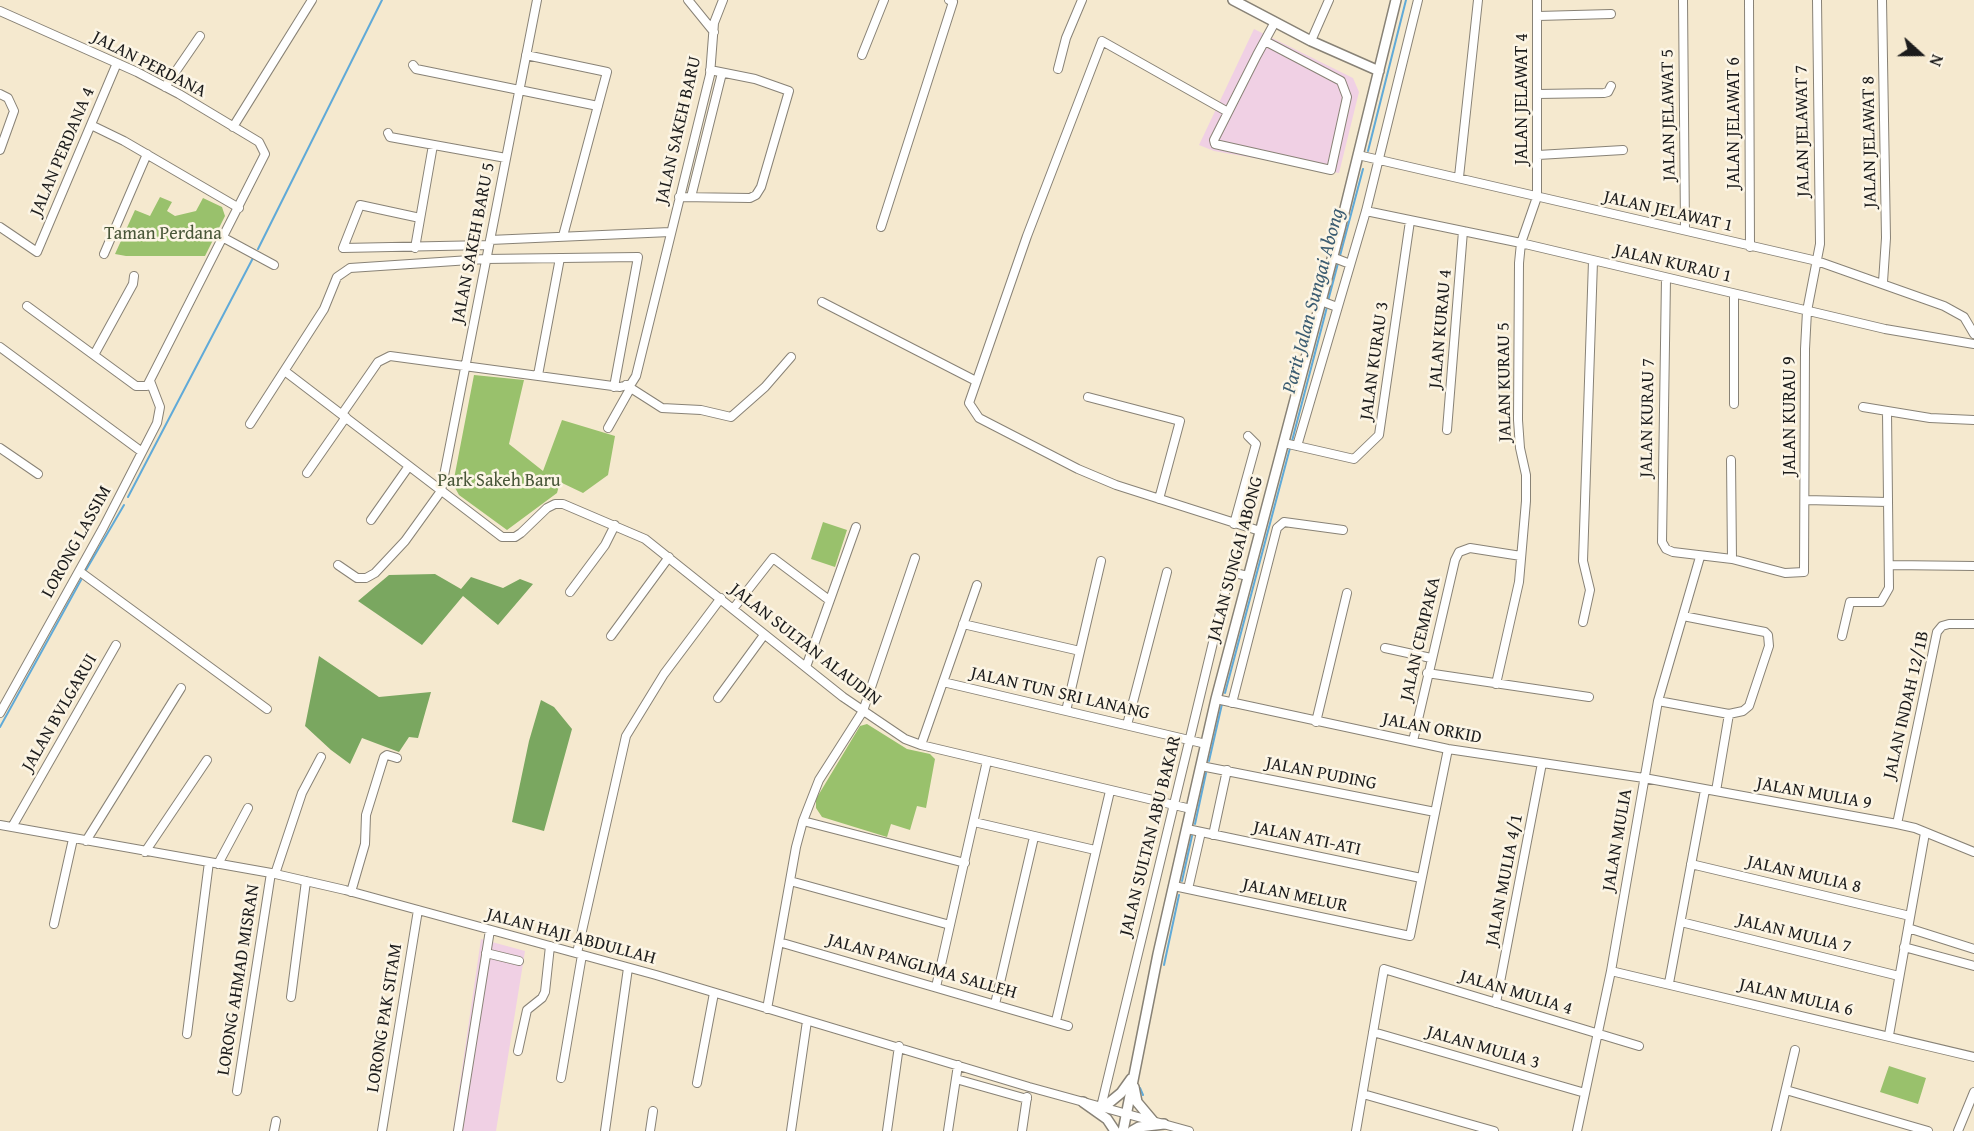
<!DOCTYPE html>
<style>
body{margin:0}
#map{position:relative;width:1974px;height:1131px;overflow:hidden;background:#f5e9cf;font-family:"Gentium Book Plus",serif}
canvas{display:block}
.north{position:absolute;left:1890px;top:24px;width:60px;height:60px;-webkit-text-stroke:4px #fcf5e5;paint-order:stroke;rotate:111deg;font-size:16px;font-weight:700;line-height:24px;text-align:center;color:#1c1c1c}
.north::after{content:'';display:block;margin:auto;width:21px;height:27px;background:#1c1c1c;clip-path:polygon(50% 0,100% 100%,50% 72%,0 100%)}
</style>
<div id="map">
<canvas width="1974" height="1131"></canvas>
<div class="north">N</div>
</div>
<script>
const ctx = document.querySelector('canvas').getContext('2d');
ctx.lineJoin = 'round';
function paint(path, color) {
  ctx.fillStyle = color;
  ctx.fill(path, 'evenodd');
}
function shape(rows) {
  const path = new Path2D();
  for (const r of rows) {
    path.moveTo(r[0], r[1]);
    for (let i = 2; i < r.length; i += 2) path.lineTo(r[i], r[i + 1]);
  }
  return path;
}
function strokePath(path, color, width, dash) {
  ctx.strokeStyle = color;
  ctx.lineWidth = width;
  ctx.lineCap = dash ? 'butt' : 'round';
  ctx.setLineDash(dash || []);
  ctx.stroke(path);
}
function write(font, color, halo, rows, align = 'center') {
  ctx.font = font + ' "Gentium Book Plus",serif';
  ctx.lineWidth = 5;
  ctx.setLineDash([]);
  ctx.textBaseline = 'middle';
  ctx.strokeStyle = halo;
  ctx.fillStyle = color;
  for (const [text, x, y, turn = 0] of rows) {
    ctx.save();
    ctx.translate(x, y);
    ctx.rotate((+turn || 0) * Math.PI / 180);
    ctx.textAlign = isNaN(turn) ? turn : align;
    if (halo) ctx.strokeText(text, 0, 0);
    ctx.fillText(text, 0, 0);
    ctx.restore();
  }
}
const built = shape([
 [1254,29,1353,78,1359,92,1339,173,1214,151,1199,145],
 [481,939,525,951,496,1131,453,1131]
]);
const green = shape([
 [160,197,172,202,167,211,175,216,196,211,203,198,222,207,225,216,205,256,126,256,115,254,135,210,150,216],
 [474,375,524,380,509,444,543,471,562,420,615,436,608,475,583,493,560,482,557,493,507,530,459,495,453,484],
 [823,522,847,530,835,567,811,559],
 [867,724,907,749,930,754,935,759,926,808,917,806,910,830,891,824,887,837,822,817,816,808,816,799,860,726],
 [1889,1066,1926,1078,1918,1104,1880,1092]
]);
const forest = shape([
 [435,574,461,589,471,577,503,588,520,579,533,584,498,625,463,596,422,645,358,601,389,575],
 [319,656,379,697,431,692,418,738,409,737,399,752,362,738,350,764,331,750,305,726],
 [541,700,554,707,572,729,544,831,512,822,529,741]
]);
const stream = shape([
 [1368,151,1406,0],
 [258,249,382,0],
 [1328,301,1363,169],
 [1292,441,1327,307],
 [128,497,253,258],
 [86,570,124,505],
 [1225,693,1290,448],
 [0,727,81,580],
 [1209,761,1222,704],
 [1195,824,1206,773],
 [1182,881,1192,836],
 [1164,965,1179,895],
 [1140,1088,1143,1095]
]);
const minor = shape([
 [688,0,714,32],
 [1683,0,1685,230],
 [1749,0,1750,247],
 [1882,0,1886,238,1883,282],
 [0,11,137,72,179,94,259,142,265,154,147,386,136,386,27,306],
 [1538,16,1611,14],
 [1265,41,1341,81,1347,97,1331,170,1215,144,1214,140,1257,55,1275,22],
 [1311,41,1329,0],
 [526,55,607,72,563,236],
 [862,55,884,0],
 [413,65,416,69,598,106],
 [1058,69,1066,38,1082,0],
 [165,87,200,36],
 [0,94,8,98,14,111,0,150],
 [1537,94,1604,93,1608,92,1611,86],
 [1228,112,1102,41,1027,236,969,403,979,418,1078,469,1116,485,1260,531],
 [91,125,124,141,239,208],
 [233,127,312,0],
 [388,133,390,137,506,158],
 [1358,155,1817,261,1944,306,1964,317,1974,334],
 [1538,155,1623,150],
 [1459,177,1478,0],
 [679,197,750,198,756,195,761,187,789,91,755,79,710,70],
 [691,197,722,73],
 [1366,211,1521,243,1885,329,1974,344],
 [420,218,360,205,343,248,488,245],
 [0,227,37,252,117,63],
 [881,227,953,2,949,0],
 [224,238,274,265],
 [490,240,670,232],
 [415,248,433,145],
 [104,254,147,154],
 [1332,257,1350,264],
 [1666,278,1662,542,1666,549,1673,552,1732,559,1785,573,1804,572,1805,349,1807,311,1820,244,1817,0],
 [1734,294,1734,404],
 [1321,301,1337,307],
 [822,302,976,381],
 [0,347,142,452],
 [94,355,133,284,134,276],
 [286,372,502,537,515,537,521,533,547,508,555,504,563,504,645,539,843,697,905,739,921,745,1191,809],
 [538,375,560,258],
 [626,385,662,408,701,410,731,417,765,387,791,357],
 [1088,397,1180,421,1159,499],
 [1863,407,1930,418,1974,420],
 [342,414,378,362,390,356,620,387,631,384,636,376,710,75,714,23,723,0],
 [250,424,324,309,337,277,350,268,485,259,638,257,614,387],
 [608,428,630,389],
 [1447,430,1463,231],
 [1284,443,1354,459,1379,435,1410,221],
 [1297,446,1366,211,1418,0],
 [0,448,38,474],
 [1731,460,1732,559],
 [307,473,346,417],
 [1806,500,1888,502],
 [371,520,409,466],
 [1234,524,1256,444,1248,436],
 [338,565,357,578,366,578,375,573,405,541,441,491,537,0],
 [1891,565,1974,566],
 [79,571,267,709],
 [570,592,605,545,615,525],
 [733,609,773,558,829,600],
 [1583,622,1590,590,1583,561,1593,261],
 [963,624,1080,651],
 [611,636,669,557],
 [1842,636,1850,602,1881,602,1889,588,1887,412],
 [1385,648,1431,658],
 [806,667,856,527],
 [1427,673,1589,697],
 [943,682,1206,744],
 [1496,684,1519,582,1526,501,1526,475,1520,448,1518,420,1519,263,1521,243,1537,197,1537,0],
 [718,698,764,635],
 [1216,699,1448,749,1644,778,1897,824,1915,828,1974,852],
 [1658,701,1729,714,1743,711,1749,706,1769,646,1768,635,1765,632,1683,616],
 [1232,703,1277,528,1284,522,1343,530],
 [1066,711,1101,561],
 [0,713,103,528,157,423,160,407,150,381],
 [1316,722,1347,593],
 [1127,725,1167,572],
 [1413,741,1455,560,1459,552,1470,548,1521,556],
 [921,745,977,585],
 [1201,766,1435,812],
 [1716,791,1729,714],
 [803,821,965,863],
 [974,822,1095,850],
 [1897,824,1937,632,1942,626,1949,624,1974,624],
 [0,825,271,873,345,890,656,975,1029,1087,1189,1131],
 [12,827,116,645],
 [1187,829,1421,878],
 [1213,835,1227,770],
 [86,841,181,688],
 [145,852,207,760],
 [218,864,248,808],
 [1691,864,1910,916],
 [275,874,302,793,321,757],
 [790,881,950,925],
 [1174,886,1410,936,1448,749],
 [1188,889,1201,832],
 [351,892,365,844,366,815,384,757,387,755,397,758],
 [1681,922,1899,976],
 [54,924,73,839],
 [1908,928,1974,949],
 [779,942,1068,1026],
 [1904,947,1974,966],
 [486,953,519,961],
 [577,953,626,736,664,674,721,598],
 [1611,971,1974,1057],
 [1669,983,1705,790],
 [936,987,987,761],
 [291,997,306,881],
 [1496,1003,1542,763],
 [995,1004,1034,837],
 [767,1009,796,847,803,821,819,780,863,711,915,558],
 [1056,1021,1110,791],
 [1373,1032,1585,1093],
 [187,1034,209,862],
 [1889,1035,1925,833],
 [518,1051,527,1010,542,998,545,992,550,946],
 [561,1078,582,955],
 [956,1079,1027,1099],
 [697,1083,714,993],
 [1786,1090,1928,1131],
 [237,1091,271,873],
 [1363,1094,1494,1131],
 [1101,1107,1230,572,1248,576],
 [274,1131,276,1121],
 [382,1131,418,910],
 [458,1131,490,930],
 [605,1131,628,968],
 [650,1131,653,1111],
 [791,1131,807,1021],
 [887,1131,899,1046],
 [948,1131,958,1065],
 [1022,1131,1027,1097],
 [1356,1131,1384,969,1639,1046],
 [1577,1131,1611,971,1658,701,1700,557],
 [1776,1131,1795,1050],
 [1958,1131,1974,1092]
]);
const tertiary = shape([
 [1233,0,1311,41,1379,71],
 [1134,1087,1137,1102,1153,1121],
 [1083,1102,1107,1119,1115,1131],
 [1104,1107,1121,1093,1131,1079],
 [1123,1131,1158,954,1216,699,1340,229,1396,0],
 [1132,1131,1139,1127,1164,1124]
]);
const streetNames = [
 ["JALAN PERDANA",149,65,27],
 ["JALAN JELAWAT 4",1522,99,-90],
 ["JALAN JELAWAT 5",1669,115,-91],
 ["JALAN JELAWAT 6",1734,123,-90],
 ["JALAN SAKEH BARU",679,130,-77],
 ["JALAN JELAWAT 7",1803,131,-91],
 ["JALAN JELAWAT 8",1870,142,-91],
 ["JALAN PERDANA 4",63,152,-67],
 ["JALAN JELAWAT 1",1668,212,13],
 ["JALAN SAKEH BARU 5",474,243,-79],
 ["JALAN KURAU 1",1673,264,13],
 ["JALAN KURAU 4",1441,329,-85],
 ["JALAN KURAU 3",1375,361,-82],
 ["JALAN KURAU 5",1505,382,-91],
 ["JALAN KURAU 9",1790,416,-90],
 ["JALAN KURAU 7",1648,418,-89],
 ["LORONG LASSIM",77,542,-61],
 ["JALAN SUNGAI ABONG",1236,559,-75],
 ["JALAN CEMPAKA",1421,639,-77],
 ["JALAN SULTAN ALAUDIN",805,645,38],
 ["JALAN TUN SRI LANANG",1060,694,13],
 ["JALAN INDAH 12/1B",1907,705,-77],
 ["JALAN BVLGARUI",60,713,-60],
 ["JALAN ORKID",1432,729,11],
 ["JALAN PUDING",1321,774,11],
 ["JALAN MULIA 9",1814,794,10],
 ["JALAN SULTAN ABU BAKAR",1151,836,-76],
 ["JALAN ATI-ATI",1307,839,12],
 ["JALAN MULIA",1618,840,-80],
 ["JALAN MULIA 8",1804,875,13],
 ["JALAN MULIA 4/1",1505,880,-79],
 ["JALAN MELUR",1295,896,12],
 ["JALAN MULIA 7",1794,934,14],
 ["JALAN HAJI ABDULLAH",571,937,15],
 ["JALAN PANGLIMA SALLEH",922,967,16],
 ["LORONG AHMAD MISRAN",239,980,-81],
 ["JALAN MULIA 4",1516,993,17],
 ["JALAN MULIA 6",1796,998,13],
 ["LORONG PAK SITAM",385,1018,-81],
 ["JALAN MULIA 3",1483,1048,16]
];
const parkNames = [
 ["Taman Perdana",163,234],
 ["Park Sakeh Baru",499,481]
];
const waterNames = [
 ["Parit Jalan Sungai Abong",1314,301,-75]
];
paint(built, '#f0d0e4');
paint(green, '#99c16c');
paint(forest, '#7aa760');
strokePath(stream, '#60aad8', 2);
strokePath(minor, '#888276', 10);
strokePath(tertiary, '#888276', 12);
strokePath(minor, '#fff', 8);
strokePath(tertiary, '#fff', 9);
write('18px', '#1c1c1c', '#fcf5e5', streetNames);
write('18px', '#485638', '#fcf5e5', parkNames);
write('italic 20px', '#3b5c71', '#fcf5e5', waterNames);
</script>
